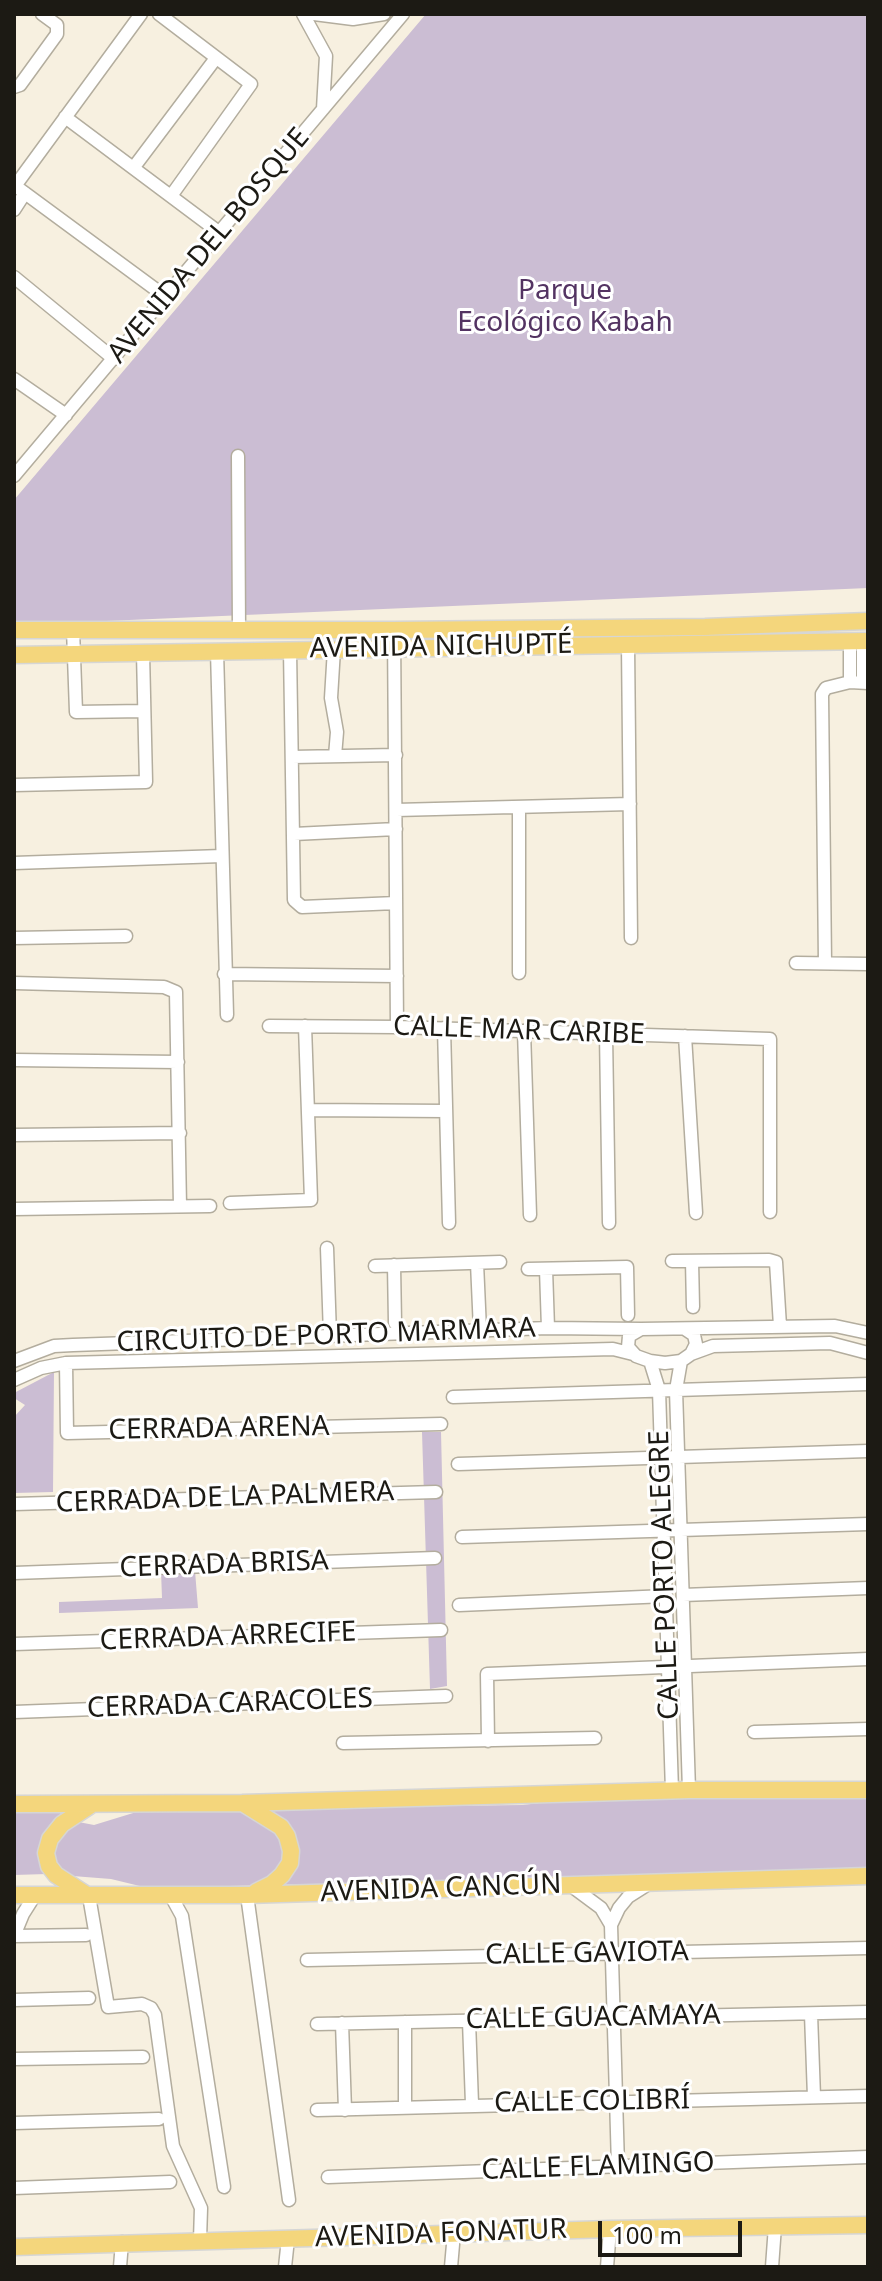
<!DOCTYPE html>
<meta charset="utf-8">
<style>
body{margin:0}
#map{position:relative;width:882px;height:2281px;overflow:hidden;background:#f7f0e0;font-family:"Noto Sans",sans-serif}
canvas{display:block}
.frame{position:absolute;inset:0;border:16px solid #1c1a14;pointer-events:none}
.scale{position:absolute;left:598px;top:2221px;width:144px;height:36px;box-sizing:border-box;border:4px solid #1c1a14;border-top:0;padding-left:10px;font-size:24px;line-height:28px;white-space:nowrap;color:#1c1a14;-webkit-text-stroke:6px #fff;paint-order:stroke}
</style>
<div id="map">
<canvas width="882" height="2281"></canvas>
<div class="frame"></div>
<div class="scale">100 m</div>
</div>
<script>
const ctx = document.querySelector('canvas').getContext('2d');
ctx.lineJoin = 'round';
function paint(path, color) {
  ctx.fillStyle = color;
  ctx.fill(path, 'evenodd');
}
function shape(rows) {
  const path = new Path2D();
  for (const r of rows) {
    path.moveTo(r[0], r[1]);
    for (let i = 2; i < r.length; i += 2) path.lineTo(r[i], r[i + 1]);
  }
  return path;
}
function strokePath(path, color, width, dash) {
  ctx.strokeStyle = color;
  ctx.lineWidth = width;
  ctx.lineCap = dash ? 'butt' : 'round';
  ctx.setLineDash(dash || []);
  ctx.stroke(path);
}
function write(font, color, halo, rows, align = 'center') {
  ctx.font = font + ' "Noto Sans",sans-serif';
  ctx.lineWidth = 6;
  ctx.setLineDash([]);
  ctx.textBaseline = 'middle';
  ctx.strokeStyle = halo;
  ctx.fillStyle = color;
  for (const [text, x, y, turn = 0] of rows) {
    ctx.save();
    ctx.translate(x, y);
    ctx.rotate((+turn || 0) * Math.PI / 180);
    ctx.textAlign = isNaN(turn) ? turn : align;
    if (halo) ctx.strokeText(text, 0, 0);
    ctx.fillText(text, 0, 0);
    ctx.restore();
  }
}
const green = shape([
 [426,14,868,14,868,588,14,625,14,500],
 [54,1372,53,1492,14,1493,14,1417,25,1405,14,1398,14,1393],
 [422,1432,441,1432,447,1686,430,1689],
 [161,1571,195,1571,198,1608,59,1613,59,1602,162,1598],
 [868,1790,868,1876,608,1884,313,1884,148,1888,111,1879,47,1874,14,1875,14,1812,68,1812,58,1818,94,1825,143,1810,522,1805,650,1791]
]);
const minor = shape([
 [159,14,251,84,171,196],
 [303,14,326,56,323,109],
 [314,14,353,19,384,14],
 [14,87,20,85,57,34,57,25,42,14],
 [65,117,220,233],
 [134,167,216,58],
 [14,185,166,297],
 [15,186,141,14],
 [14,210,25,193],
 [14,277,114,359],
 [14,379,66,415],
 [238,456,239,630],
 [14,476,403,14],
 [73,629,76,712,144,711],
 [394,630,397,1027],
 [628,644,631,938],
 [334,649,331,698,337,732,335,756],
 [290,650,294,900,302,907,396,903],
 [217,651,227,1015],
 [850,682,850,641],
 [863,682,863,641],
 [292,757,396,755],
 [14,785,146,782,143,653],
 [396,810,630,804],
 [294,834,396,829],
 [14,863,222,856],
 [14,938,126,936],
 [796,963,868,964],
 [825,963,822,694,826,688,850,682,868,683],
 [519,973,519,807],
 [224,974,397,976],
 [14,983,164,987,176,992,180,1206],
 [269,1026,397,1027,770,1039,770,1212],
 [444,1028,449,1223],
 [524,1031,530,1215],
 [606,1034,609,1223],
 [685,1036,696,1213],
 [14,1060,178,1062],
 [309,1110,446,1111],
 [14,1135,180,1133],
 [230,1203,311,1200,305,1026],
 [14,1209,210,1206],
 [327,1248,330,1335],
 [672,1261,769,1260,776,1262,780,1326],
 [692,1261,693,1307],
 [477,1263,480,1330],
 [394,1265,395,1323],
 [375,1266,500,1262],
 [528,1269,627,1267,628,1315],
 [546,1269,548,1328],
 [685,1329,694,1335,696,1344,691,1354,681,1361,665,1363,650,1361,636,1356,628,1347,629,1336,641,1329,835,1326,868,1333],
 [691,1354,713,1346,830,1343,868,1353],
 [14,1361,54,1346,73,1345,548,1328,641,1329],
 [650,1361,659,1390,672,1791],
 [681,1361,676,1390,689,1790],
 [66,1363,67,1433,441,1424],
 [14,1380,41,1368,66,1363,613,1349,633,1354],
 [453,1397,868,1384],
 [458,1464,868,1451],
 [14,1504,436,1492],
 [462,1537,868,1524],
 [14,1573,435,1558],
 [683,1595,868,1588],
 [459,1605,666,1596],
 [14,1644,441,1630],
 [14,1712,446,1696],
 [754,1732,868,1729],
 [488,1741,487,1674,868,1659],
 [343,1743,595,1738],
 [570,1885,601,1908,611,1925,618,2166],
 [247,1895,289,2200],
 [89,1896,108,2007,142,2004,151,2008,155,2015,173,2146,201,2208,200,2240],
 [171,1896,182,1916,224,2187],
 [611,1925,619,1908,628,1897,650,1883],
 [14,1936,86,1935],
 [14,1936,23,1914,35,1895],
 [307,1960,868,1948],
 [14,2000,89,1998],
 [811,2014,814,2097],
 [469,2021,472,2104],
 [405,2022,405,2107],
 [342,2023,345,2110],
 [317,2024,868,2012],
 [14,2059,143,2057],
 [317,2110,868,2096],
 [14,2123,159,2119],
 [328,2177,868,2157],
 [14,2188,170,2182],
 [120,2267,122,2242],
 [285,2267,288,2239],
 [451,2267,454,2233],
 [607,2267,610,2229],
 [772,2267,775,2226]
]);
const major = shape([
 [14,630,394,630,705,627,868,621],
 [14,655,868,641],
 [14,1804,242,1803,689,1790,868,1790],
 [244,1804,281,1827,287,1836,291,1851,290,1863,282,1875,272,1884,256,1892],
 [14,1895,247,1895,868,1876],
 [87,1895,56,1875,49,1866,46,1853,50,1839,62,1824,91,1805],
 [14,2247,610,2229,868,2225]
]);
const streetNames = [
 ["AVENIDA DEL BOSQUE",209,246,-50],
 ["AVENIDA NICHUPTÉ",441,647,-1],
 ["CALLE MAR CARIBE",519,1031,2],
 ["CIRCUITO DE PORTO MARMARA",326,1336,-2],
 ["CERRADA ARENA",219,1429,-1],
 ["CERRADA DE LA PALMERA",225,1498,-2],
 ["CERRADA BRISA",224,1565,-2],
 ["CALLE PORTO ALEGRE",665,1575,-92],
 ["CERRADA ARRECIFE",228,1637,-2],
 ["CERRADA CARACOLES",230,1704,-2],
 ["AVENIDA CANCÚN",441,1889,-2],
 ["CALLE GAVIOTA",587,1954,-1],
 ["CALLE GUACAMAYA",593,2018,-1],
 ["CALLE COLIBRÍ",592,2102,-1],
 ["CALLE FLAMINGO",598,2167,-2],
 ["AVENIDA FONATUR",441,2234,-2]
];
const parkNames = [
 ["Parque",565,291],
 ["Ecológico Kabah",565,323]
];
paint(green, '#cbbdd3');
strokePath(minor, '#b3ad9e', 15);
strokePath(major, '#d6d6d5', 19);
strokePath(minor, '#fff', 12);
strokePath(major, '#f4d67c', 16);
write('28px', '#1c1a14', '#fff', streetNames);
write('28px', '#533362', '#fff', parkNames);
</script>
